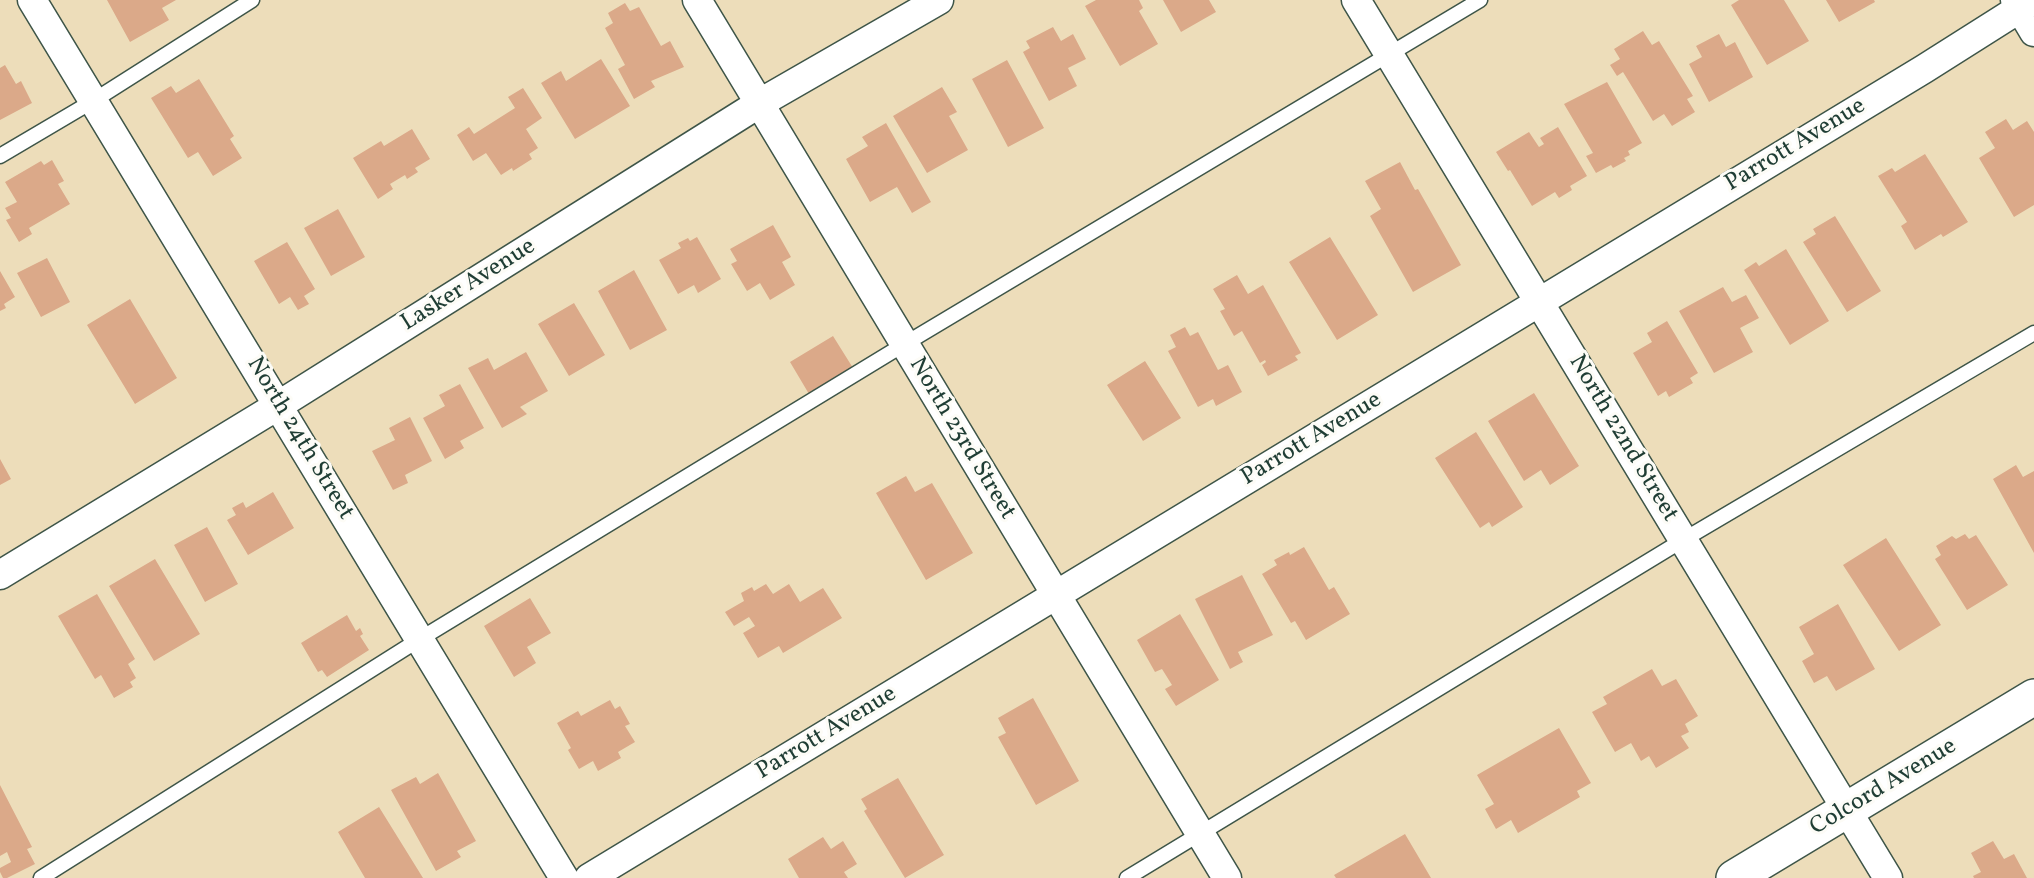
<!DOCTYPE html>
<style>
body{margin:0}
canvas{display:block;background:#edddba}
</style>
<canvas width="2034" height="878"></canvas>
<script>
const ctx = document.querySelector('canvas').getContext('2d');
ctx.lineJoin = 'round';
function paint(path, color) {
  ctx.fillStyle = color;
  ctx.fill(path, 'evenodd');
}
function shape(rows) {
  const path = new Path2D();
  for (const r of rows) {
    path.moveTo(r[0], r[1]);
    for (let i = 2; i < r.length; i += 2) path.lineTo(r[i], r[i + 1]);
  }
  return path;
}
function strokePath(path, color, width, dash) {
  ctx.strokeStyle = color;
  ctx.lineWidth = width;
  ctx.lineCap = dash ? 'butt' : 'round';
  ctx.setLineDash(dash || []);
  ctx.stroke(path);
}
function write(font, color, halo, rows, align = 'center') {
  ctx.font = font + ' Vollkorn,serif';
  ctx.lineWidth = 6;
  ctx.setLineDash([]);
  ctx.textBaseline = 'middle';
  ctx.strokeStyle = halo;
  ctx.fillStyle = color;
  for (const [text, x, y, turn = 0] of rows) {
    ctx.save();
    ctx.translate(x, y);
    ctx.rotate((+turn || 0) * Math.PI / 180);
    ctx.textAlign = isNaN(turn) ? turn : align;
    if (halo) ctx.strokeText(text, 0, 0);
    ctx.fillText(text, 0, 0);
    ctx.restore();
  }
}
const building = shape([
 [107,0,176,0,162,8,169,20,130,42],
 [1096,0,1139,0,1143,8,1139,11,1158,44,1120,66,1085,6],
 [1163,0,1209,0,1216,12,1181,32],
 [1739,0,1784,0,1809,41,1767,65,1731,5],
 [1826,0,1874,0,1875,2,1839,22],
 [625,3,630,11,639,7,661,46,670,41,684,67,651,81,655,87,634,99,618,69,625,65,605,28,613,23,608,13],
 [1053,27,1061,41,1073,34,1086,59,1068,68,1077,86,1049,101,1023,52,1030,48,1026,41],
 [1643,31,1652,45,1659,41,1693,96,1687,99,1695,112,1672,126,1664,114,1653,121,1623,72,1617,76,1610,65,1620,59,1614,49],
 [1719,34,1726,47,1735,42,1753,77,1709,102,1689,64,1702,57,1696,46],
 [601,59,630,106,575,139,541,83,561,71,566,81],
 [1007,60,1044,128,1008,147,972,79],
 [5,65,16,84,21,81,32,103,0,120,0,68],
 [199,79,234,136,230,139,242,158,213,176,198,152,188,158,151,98,171,86,176,93],
 [1607,82,1642,143,1628,151,1630,155,1624,158,1626,161,1613,168,1611,165,1596,173,1586,156,1593,153,1564,104],
 [942,87,957,112,949,116,968,150,927,173,893,116],
 [523,88,542,118,526,129,538,148,529,154,532,159,513,171,512,168,501,175,486,153,473,161,457,135,469,127,474,134,515,108,508,97],
 [2006,119,2013,130,2027,121,2034,132,2034,205,2014,217,1979,158,1995,148,1985,132],
 [886,123,931,202,912,213,897,187,870,202,846,159,868,146,862,137],
 [1558,127,1587,176,1570,186,1572,190,1559,198,1555,192,1532,206,1510,170,1508,171,1496,152,1529,132,1539,147,1544,144,1540,138],
 [412,129,430,159,415,168,418,172,407,179,405,175,390,184,393,189,378,199,353,158,381,141,384,146],
 [1925,154,1968,222,1943,237,1941,234,1915,250,1901,226,1907,222,1878,176,1892,168,1895,172],
 [52,160,64,181,58,184,70,204,29,228,32,234,19,242,6,220,11,218,5,208,17,202,5,182,41,161,44,165],
 [1400,162,1415,190,1418,189,1461,265,1413,292,1370,216,1381,209,1365,181],
 [338,209,365,257,331,276,304,228],
 [1835,216,1881,291,1847,312,1803,242,1816,234,1813,229],
 [773,225,791,257,782,262,795,285,770,300,760,283,747,291,731,264,737,261,730,249],
 [697,237,721,279,698,293,694,285,678,294,659,260,681,248,678,243,688,238,690,241],
 [1330,237,1378,315,1337,340,1289,262],
 [287,242,315,289,304,296,309,304,298,310,290,297,279,304,254,261],
 [1786,249,1829,321,1790,345,1744,270,1756,262,1759,266],
 [47,258,70,302,41,317,17,273],
 [634,270,667,330,630,350,598,291],
 [0,271,15,297,4,304,6,308,0,311],
 [1237,275,1248,294,1263,285,1301,353,1295,356,1298,360,1268,376,1262,365,1266,362,1265,360,1260,363,1242,331,1234,336,1220,311,1225,309,1213,289],
 [1723,287,1732,302,1746,295,1759,318,1740,328,1753,352,1714,373,1679,311],
 [130,299,177,378,135,404,87,325],
 [574,303,605,355,569,376,538,324],
 [1667,321,1698,373,1690,378,1693,383,1669,397,1666,391,1658,396,1633,353,1652,342,1647,333],
 [1185,327,1190,336,1198,332,1218,370,1228,365,1242,392,1216,406,1213,399,1198,407,1168,351,1176,347,1170,335],
 [833,336,853,368,809,394,790,362],
 [526,352,548,391,520,407,527,414,502,428,468,368,488,358,494,370],
 [1145,361,1181,418,1143,441,1107,385],
 [460,384,484,428,460,441,464,448,445,459,423,418,445,406,439,395],
 [1534,393,1579,466,1550,485,1541,470,1524,481,1488,421],
 [410,417,432,461,405,475,408,483,393,490,372,451,395,440,389,428],
 [1476,432,1523,507,1492,527,1489,522,1480,528,1435,458],
 [0,459,11,479,0,485],
 [2016,465,2023,477,2034,471,2034,553,1993,479],
 [906,476,915,492,932,483,973,553,926,580,876,493],
 [273,492,294,528,248,555,227,520,236,515,232,508,243,502,246,508],
 [207,527,238,584,205,602,174,545],
 [1965,534,1969,539,1976,535,2008,585,1967,610,1935,559,1941,555,1936,546,1952,536,1956,539],
 [1886,538,1941,625,1899,651,1843,565],
 [1304,547,1329,590,1334,587,1350,614,1306,640,1295,621,1291,623,1262,574,1277,565,1274,560,1289,552,1290,555],
 [155,559,200,634,154,661,109,586],
 [1242,575,1273,635,1238,652,1243,662,1230,669,1195,599],
 [766,584,773,594,789,584,800,602,823,588,842,618,783,653,779,646,758,658,743,633,755,626,749,617,734,626,725,612,744,601,741,593,752,587,754,591],
 [97,594,135,659,128,664,136,678,130,682,133,687,114,698,101,675,95,679,58,616],
 [530,598,551,633,527,647,536,663,514,677,484,626],
 [1838,604,1875,669,1836,691,1827,676,1814,683,1802,661,1814,654,1799,627],
 [1180,614,1219,680,1176,706,1165,689,1172,685,1162,669,1155,672,1137,640],
 [347,615,356,631,360,628,363,634,360,636,369,650,327,677,322,670,318,672,301,643],
 [1652,669,1662,686,1676,679,1698,716,1685,724,1689,732,1681,736,1689,748,1656,768,1649,756,1641,761,1631,743,1615,752,1592,712,1607,704,1603,697],
 [1033,698,1079,781,1036,805,998,737,1006,733,998,718],
 [610,700,615,709,620,706,630,724,625,726,635,742,618,752,621,758,598,771,593,761,579,769,568,750,571,748,557,723,578,711,581,716],
 [1559,728,1591,783,1577,791,1580,797,1518,833,1511,820,1496,829,1485,809,1494,804,1477,775],
 [438,773,476,841,457,851,461,857,436,871,391,790,416,777,420,784],
 [898,778,944,855,905,878,864,811,867,809,861,799],
 [0,785,32,847,27,849,35,864,7,878,3,878,0,872,0,868,11,862,7,852,0,856],
 [379,807,423,878,365,878,338,832],
 [1405,834,1431,878,1336,878,1334,875],
 [823,837,831,849,843,841,857,864,844,872,848,878,799,878,788,859],
 [1993,841,2004,859,2014,854,2027,878,1974,878,1973,876,1981,872,1971,853]
]);
const service = shape([
 [0,156,93,101,252,0],
 [41,878,420,639,903,345,1480,0],
 [1127,878,1683,540,2034,333]
]);
const minor = shape([
 [32,0,564,878],
 [697,0,1227,878],
 [1356,0,1888,878],
 [2015,0,2034,32],
 [0,575,279,405,760,103,939,0],
 [589,878,1924,69,2033,0]
]);
const tertiary = shape([
 [1734,878,2034,697]
]);
const streetNames = [
 ["Parrott Avenue",1796,146,-31],
 ["Lasker Avenue",469,286,-32],
 ["North 24th Street",299,439,59],
 ["North 23rd Street",961,439,59],
 ["North 22nd Street",1622,439,59],
 ["Parrott Avenue",1312,440,-31],
 ["Parrott Avenue",827,734,-31],
 ["Colcord Avenue",1884,788,-31]
];
paint(building, '#dba989');
strokePath(service, '#3e5548', 17);
strokePath(minor, '#3e5548', 31);
strokePath(tertiary, '#3e5548', 38);
strokePath(service, '#fff', 14);
strokePath(minor, '#fff', 28);
strokePath(tertiary, '#fff', 35);
write('24px', '#1f3d34', '#fdfcf7', streetNames);
</script>
